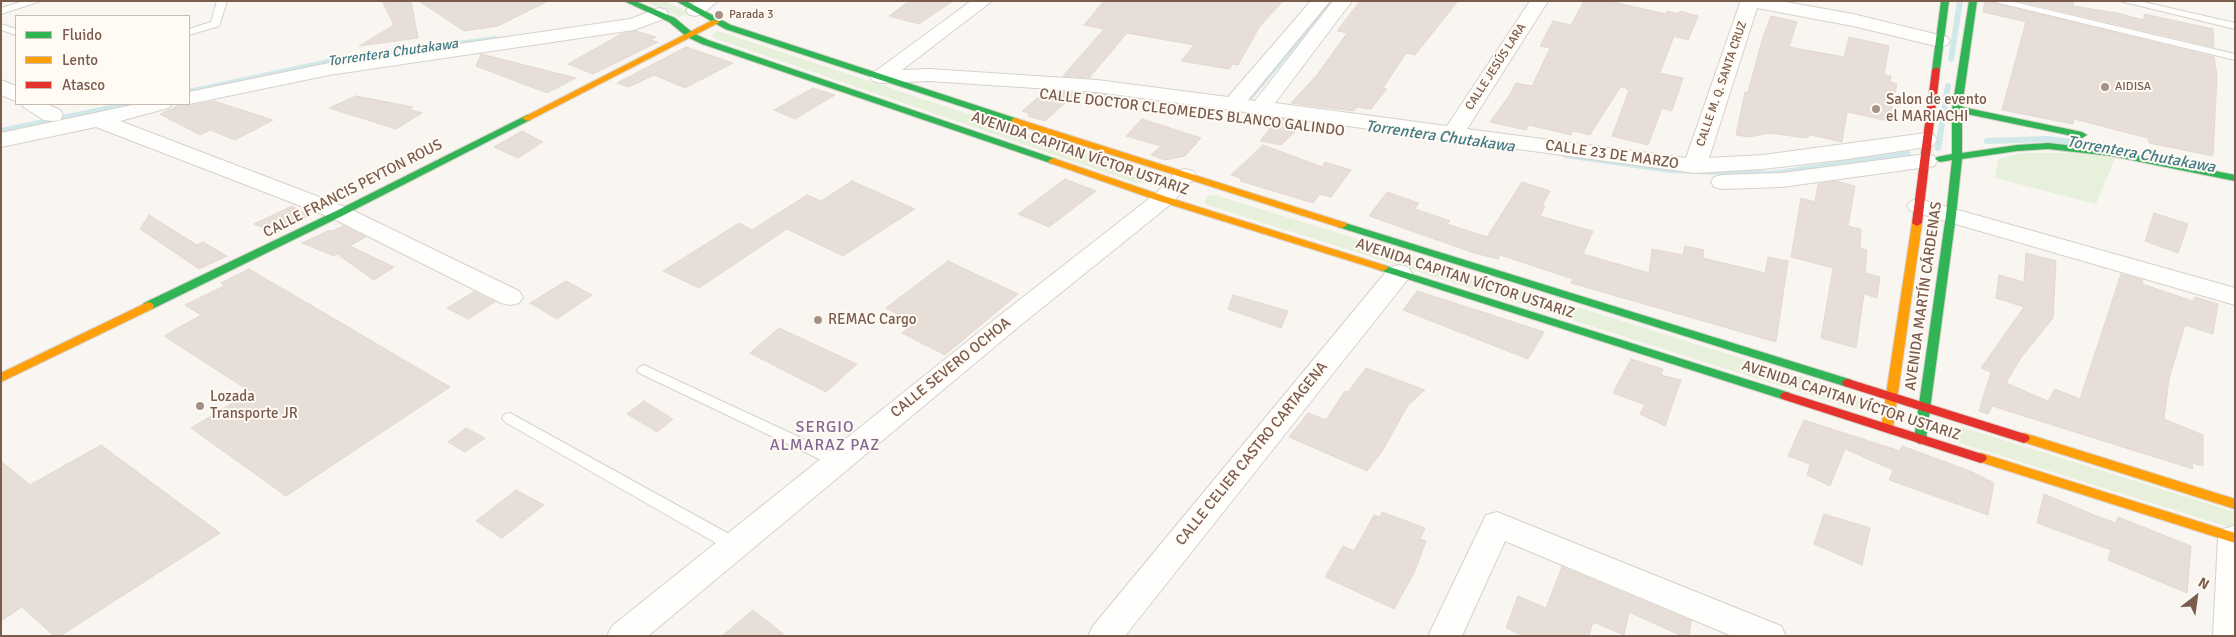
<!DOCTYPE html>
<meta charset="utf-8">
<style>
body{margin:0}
#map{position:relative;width:2236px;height:637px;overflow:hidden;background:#f9f5f0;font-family:Signika,sans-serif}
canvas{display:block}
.frame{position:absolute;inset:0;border:2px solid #7a5c4d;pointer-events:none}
.legend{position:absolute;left:15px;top:15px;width:175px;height:90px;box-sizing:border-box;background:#fffaf3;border:1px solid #cabbb1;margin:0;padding:6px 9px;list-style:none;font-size:15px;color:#7a5c4d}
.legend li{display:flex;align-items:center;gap:10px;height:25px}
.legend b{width:25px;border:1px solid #cabbb1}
.north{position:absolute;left:2171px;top:572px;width:50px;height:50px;-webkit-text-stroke:4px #fffaf3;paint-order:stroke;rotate:30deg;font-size:14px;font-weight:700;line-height:20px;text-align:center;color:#7a5c4d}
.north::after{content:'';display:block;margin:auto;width:18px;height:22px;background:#7a5c4d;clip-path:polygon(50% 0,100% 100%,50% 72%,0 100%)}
</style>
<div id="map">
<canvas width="2236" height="637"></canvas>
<div class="frame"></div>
<ul class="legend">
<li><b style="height:6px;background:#30b455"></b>Fluido</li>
<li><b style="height:6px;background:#ff9f0a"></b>Lento</li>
<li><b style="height:6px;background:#e5322d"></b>Atasco</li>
</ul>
<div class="north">N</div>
</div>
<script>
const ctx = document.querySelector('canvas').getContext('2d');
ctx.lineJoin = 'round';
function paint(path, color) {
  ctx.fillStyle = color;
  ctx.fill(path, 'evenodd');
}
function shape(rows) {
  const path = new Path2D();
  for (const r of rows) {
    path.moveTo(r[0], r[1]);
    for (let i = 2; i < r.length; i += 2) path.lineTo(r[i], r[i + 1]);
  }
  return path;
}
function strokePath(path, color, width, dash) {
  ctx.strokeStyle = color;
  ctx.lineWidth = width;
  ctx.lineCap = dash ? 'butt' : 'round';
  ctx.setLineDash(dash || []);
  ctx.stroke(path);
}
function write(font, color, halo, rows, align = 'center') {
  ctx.font = font + ' Signika,sans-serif';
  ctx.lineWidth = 4;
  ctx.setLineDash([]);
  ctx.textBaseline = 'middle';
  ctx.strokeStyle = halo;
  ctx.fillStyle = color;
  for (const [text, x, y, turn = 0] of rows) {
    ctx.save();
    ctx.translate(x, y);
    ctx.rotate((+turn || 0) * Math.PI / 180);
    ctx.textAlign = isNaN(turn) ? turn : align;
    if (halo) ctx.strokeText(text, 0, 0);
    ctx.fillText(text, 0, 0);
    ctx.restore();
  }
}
const green = shape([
 [645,1,665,1,689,13,679,17],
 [718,31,1147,173,1150,176,1148,182,1136,183,714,38,711,35],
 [2021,153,2075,153,2115,158,2096,204,1995,178,1998,159],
 [1215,195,1857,394,1861,397,1864,406,1861,408,1854,409,1207,205,1204,202,1208,196],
 [1961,427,2235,512,2235,529,1960,443,1954,436,1955,430]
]);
const stream = shape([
 [1951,59,1960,1],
 [1082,91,1128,96],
 [189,92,329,62,495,39],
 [1250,97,1331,1],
 [1,131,130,104],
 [1987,141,2047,139,2108,146],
 [1938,148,1948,86],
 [1565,155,1670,170,1771,174,1908,154]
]);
const building = shape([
 [382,1,411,1,418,38,359,46,394,25,382,1],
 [419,1,548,1,498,26,464,31,419,1],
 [909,1,953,1,919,24,889,16,909,1],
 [1104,1,1283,1,1260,26,1238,65,1233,64,1229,69,1181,61,1194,45,1127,33,1089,78,1063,76,1104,29,1084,25,1104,1],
 [1360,1,1458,1,1415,55,1406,53,1383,88,1387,89,1371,109,1357,107,1354,111,1291,103,1317,75,1347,33,1337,31,1360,1],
 [1584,1,1609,1,1666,14,1667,11,1679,14,1680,11,1698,16,1688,40,1674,36,1660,73,1683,78,1672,111,1662,108,1648,145,1612,136,1629,90,1621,86,1590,135,1573,131,1571,135,1529,125,1526,130,1490,122,1509,96,1516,83,1532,86,1550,48,1540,46,1553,21,1571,25,1584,1],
 [1985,1,2214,57,2217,76,2213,156,2149,143,2148,138,2074,119,2073,124,2002,110,2026,22,1983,12,1985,1],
 [2019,1,2074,1,2073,6,2117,13,2144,20,2144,14,2213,29,2214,47,2019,1],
 [1771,16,1797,22,1789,47,1844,57,1849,37,1889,46,1884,75,1891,76,1890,82,1897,84,1889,121,1847,112,1842,142,1811,135,1806,138,1769,133,1749,137,1736,135,1745,92,1748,92,1763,37,1771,16],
 [636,31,656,37,650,40,658,42,593,74,568,64,621,34,636,31],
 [686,47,733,63,685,88,654,75,629,87,617,83,686,47],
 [481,54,576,78,547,93,476,66,481,54],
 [813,88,835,95,795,119,774,110,813,88],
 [1050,91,1076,93,1045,121,1028,116,1030,114,1022,111,1041,95,1045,96,1050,91],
 [356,96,413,107,409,109,422,113,396,129,329,108,356,96],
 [214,101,273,120,235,140,210,130,200,135,160,114,182,104,189,106,214,101],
 [1278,118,1305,122,1281,145,1260,141,1278,118],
 [1142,119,1201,138,1185,156,1165,160,1151,155,1161,146,1126,136,1142,119],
 [522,131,543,142,518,158,494,147,522,131],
 [1263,145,1322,167,1325,162,1351,170,1331,197,1320,194,1313,203,1240,181,1242,179,1231,175,1263,145],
 [1065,179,1096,191,1049,227,1018,214,1065,179],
 [852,181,915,209,843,256,787,229,699,288,663,271,739,223,752,230,807,195,821,201,852,181],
 [1836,181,1855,186,1848,226,1861,229,1860,248,1867,250,1865,273,1880,277,1877,298,1864,294,1856,348,1821,338,1833,268,1791,257,1801,198,1815,202,1818,184,1836,181],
 [1522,182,1550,191,1542,206,1545,207,1540,216,1593,231,1583,254,1649,273,1652,249,1683,255,1685,246,1704,250,1703,258,1765,273,1768,257,1788,261,1776,342,1571,283,1573,279,1500,255,1498,259,1474,253,1369,216,1387,192,1419,203,1415,209,1450,221,1447,224,1487,237,1522,182],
 [292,206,309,216,275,233,254,224,292,206],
 [2154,213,2188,224,2178,253,2145,241,2154,213],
 [149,215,197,245,203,242,227,256,199,269,140,229,149,215],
 [343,226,366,237,350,246,394,267,374,280,337,254,334,256,302,243,330,230,332,231,343,226],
 [2026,253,2056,261,2053,318,2020,359,2006,383,2048,401,2055,389,2080,399,2121,274,2143,280,2142,284,2193,301,2195,297,2218,304,2213,334,2185,325,2169,379,2164,419,2203,435,2203,466,2192,463,2193,469,1992,406,1988,414,1979,411,1991,372,1981,368,2024,307,1996,298,1999,275,2024,282,2026,253],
 [948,261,1018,294,945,355,902,333,915,323,886,308,948,261],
 [249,269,343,324,450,387,286,496,191,428,251,392,164,336,201,315,185,305,224,286,221,283,249,269],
 [566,281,592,295,557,319,530,303,566,281],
 [1417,291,1489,314,1544,332,1528,359,1403,310,1417,291],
 [474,292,495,302,468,319,447,308,474,292],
 [1233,295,1288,311,1281,328,1228,309,1233,295],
 [779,328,857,364,826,392,750,353,779,328],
 [1631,359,1663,369,1661,375,1681,380,1665,426,1640,414,1645,405,1613,393,1631,359],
 [1366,368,1425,390,1408,405,1383,450,1367,471,1289,437,1308,413,1326,420,1345,391,1348,392,1366,368],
 [644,401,673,419,657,432,627,414,644,401],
 [1804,420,1900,451,1902,446,1970,471,1994,483,1988,515,1889,480,1893,470,1845,449,1830,486,1807,475,1810,464,1788,456,1804,420],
 [466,428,485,438,465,452,448,442,466,428],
 [101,445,220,533,60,636,54,636,22,607,1,621,1,461,30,485,101,445],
 [516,490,544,505,502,538,476,521,516,490],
 [2044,494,2094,515,2116,523,2118,517,2191,546,2187,593,2108,560,2111,550,2037,523,2044,494],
 [1382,512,1425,528,1420,539,1426,541,1415,571,1394,609,1325,577,1343,546,1354,551,1374,515,1380,517,1382,512],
 [1824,514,1870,528,1862,565,1814,544,1824,514],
 [1562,567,1691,621,1689,636,1682,636,1629,612,1624,635,1593,622,1589,636,1524,636,1506,628,1518,596,1546,608,1562,567],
 [753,610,786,636,722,636,753,610]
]);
const lane = shape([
 [24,1,41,1,1,14,1,8,24,1],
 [217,1,227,1,219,26,189,35,189,29,211,22,217,1],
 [1991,1,2010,1,2235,54,2235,60,1991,1],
 [2120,1,2139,1,2235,23,2235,29,2120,1],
 [1,24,16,29,16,35,1,30,1,24],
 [644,365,842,457,845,461,842,465,837,467,832,465,639,373,637,370,639,367,644,365],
 [510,413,740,540,742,545,740,550,734,552,728,550,505,422,502,418,505,414,510,413]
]);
const street = shape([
 [696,1,718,1,702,14,695,16,688,14,686,10,696,1],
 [971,1,992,1,902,70,929,69,1097,80,1228,97,1311,1,1330,1,1248,100,1255,101,1333,1,1352,1,1275,103,1447,126,1530,1,1548,1,1467,129,1686,158,1740,3,1739,1,1780,1,1853,14,1947,37,1950,41,1947,45,1940,47,1853,26,1757,8,1709,158,1763,155,1926,133,1934,135,1937,140,1934,145,1926,147,1848,159,1763,169,1695,173,1097,92,929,81,880,83,873,81,870,77,873,73,971,1],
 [659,8,666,10,668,14,666,18,634,30,329,75,189,104,187,104,189,104,189,92,329,63,630,19,659,8],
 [1,80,16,86,16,101,1,95,1,80],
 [21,104,47,104,60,110,63,115,60,120,52,121,44,120,25,108,21,104],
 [137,104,172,104,168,108,120,121,348,208,519,291,523,297,519,303,510,305,501,303,332,218,96,127,1,147,1,133,137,104],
 [1926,154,1934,156,1937,161,1934,166,1782,187,1722,189,1714,187,1711,182,1714,177,1722,175,1782,173,1926,154],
 [1185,169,1193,171,1196,176,1171,204,1022,324,648,636,607,636,612,626,1004,312,1155,194,1177,171,1185,169],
 [1919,199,2235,288,2235,305,1911,211,1907,206,1911,201,1919,199],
 [1399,265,1408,267,1412,273,1408,279,1125,636,1088,636,1093,626,1390,267,1399,265],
 [1497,512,1781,626,1786,636,1732,636,1505,541,1462,636,1428,636,1486,515,1497,512],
 [2234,526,2235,636,2213,636,2218,538,2223,529,2234,526]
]);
const fast = shape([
 [624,1,635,1,675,18,693,33,708,40,1056,159,1058,161,1053,164,1050,163,702,44,687,37,669,22,624,1],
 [676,1,686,1,731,25,1018,119,1020,121,1018,123,1012,123,725,29,676,1],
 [1941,1,1949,1,1940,70,1936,73,1932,70,1941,1],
 [1969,1,1977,1,1962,107,2082,132,2087,135,2082,138,1962,113,1962,153,2017,145,2048,143,2111,150,2235,175,2235,181,2111,156,2048,149,2017,151,1962,159,1956,215,1926,439,1924,442,1920,444,1916,442,1914,439,1946,215,1952,160,1940,162,1935,159,1937,157,1952,154,1952,109,1969,1],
 [527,115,530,116,530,120,344,215,152,309,144,309,142,306,144,303,336,211,527,115],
 [1342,222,1852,380,1854,383,1852,386,1848,387,1844,386,1338,227,1337,225,1342,222],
 [1383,265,1790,393,1792,396,1790,399,1782,399,1379,270,1378,268,1383,265]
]);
const slow = shape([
 [713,20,720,22,530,120,527,121,522,118,713,20],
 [1015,118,1346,223,1347,225,1342,228,1338,227,1012,123,1012,119,1015,118],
 [1053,158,1167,197,1387,266,1388,268,1383,271,1379,270,1159,201,1050,163,1048,161,1053,158],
 [1917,220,1922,223,1893,428,1891,431,1887,432,1883,431,1881,428,1912,223,1917,220],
 [148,302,152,303,154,306,152,309,1,382,1,373,148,302],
 [2024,433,2235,499,2235,509,2020,441,2018,438,2020,435,2024,433],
 [1981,453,2235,533,2235,543,1977,461,1975,458,1977,455,1981,453]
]);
const jam = shape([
 [1936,67,1940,70,1922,223,1917,226,1912,223,1932,70,1936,67],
 [1848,379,2028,435,2030,438,2028,441,2024,443,1844,386,1842,383,1844,380,1848,379],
 [1786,392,1985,455,1987,458,1985,461,1981,463,1782,399,1780,396,1782,393,1786,392]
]);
const markers = [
 [719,15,5,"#a69286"],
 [2105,87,5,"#a69286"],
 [1876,109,5,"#a69286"],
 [818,320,5,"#a69286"],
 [200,406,5,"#a69286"]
];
const farPoinames = [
 ["Parada 3",729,15],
 ["AIDISA",2115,87]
];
const farStreetnames = [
 ["CALLE JESÚS LARA",1496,67,-57],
 ["CALLE M. Q. SANTA CRUZ",1722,84,-71]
];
const farWaternames = [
 ["Torrentera Chutakawa",393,53,-8]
];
const poiNames = [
 ["Salon de evento",1886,100],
 ["el MARIACHI",1886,117],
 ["REMAC Cargo",828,320],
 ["Lozada",210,397],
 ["Transporte JR",210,414]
];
const streetNames = [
 ["CALLE DOCTOR CLEOMEDES BLANCO GALINDO",1192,113,7],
 ["AVENIDA CAPITAN VÍCTOR USTARIZ",1080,154,19],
 ["CALLE 23 DE MARZO",1612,155,8],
 ["CALLE FRANCIS PEYTON ROUS",353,189,-27],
 ["AVENIDA CAPITAN VÍCTOR USTARIZ",1465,279,18],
 ["AVENIDA MARTÍN CÁRDENAS",1924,296,-82],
 ["CALLE SEVERO OCHOA",951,368,-39],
 ["AVENIDA CAPITAN VÍCTOR USTARIZ",1851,401,18],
 ["CALLE CELIER CASTRO CARTAGENA",1252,454,-51]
];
const waterNames = [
 ["Torrentera Chutakawa",1440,137,8],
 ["Torrentera Chutakawa",2141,155,10]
];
const neighbourhoodNames = [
 ["SERGIO",825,428],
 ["ALMARAZ PAZ",825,446]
];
paint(green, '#e7f0db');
strokePath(stream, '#d0e8ea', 6);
paint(building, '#e6ded7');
strokePath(building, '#e2d8d2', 1);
strokePath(lane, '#d7d1cb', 2);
strokePath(street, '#d7d1cb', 2);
strokePath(fast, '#d9d2cb', 2);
strokePath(slow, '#d9d2cb', 2);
strokePath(jam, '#d9d2cb', 2);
paint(lane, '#fefefd');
paint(street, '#fefefd');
paint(fast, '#30b455');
paint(slow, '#ff9f0a');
paint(jam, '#e5322d');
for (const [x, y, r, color] of markers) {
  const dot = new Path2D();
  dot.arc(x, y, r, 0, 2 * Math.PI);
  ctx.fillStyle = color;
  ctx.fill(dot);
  strokePath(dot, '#fffaf3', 2);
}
write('12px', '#7a5c4d', '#fffaf3', farPoinames, 'left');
write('12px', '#7a5c4d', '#fffaf3', farStreetnames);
write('italic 14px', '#437c86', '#fffaf3', farWaternames);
write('15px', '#7a5c4d', '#fffaf3', poiNames, 'left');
write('15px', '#7a5c4d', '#fffaf3', streetNames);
write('italic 16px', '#437c86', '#fffaf3', waterNames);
ctx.letterSpacing = '1px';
write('16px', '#846695', '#fffaf3', neighbourhoodNames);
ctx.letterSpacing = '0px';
</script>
